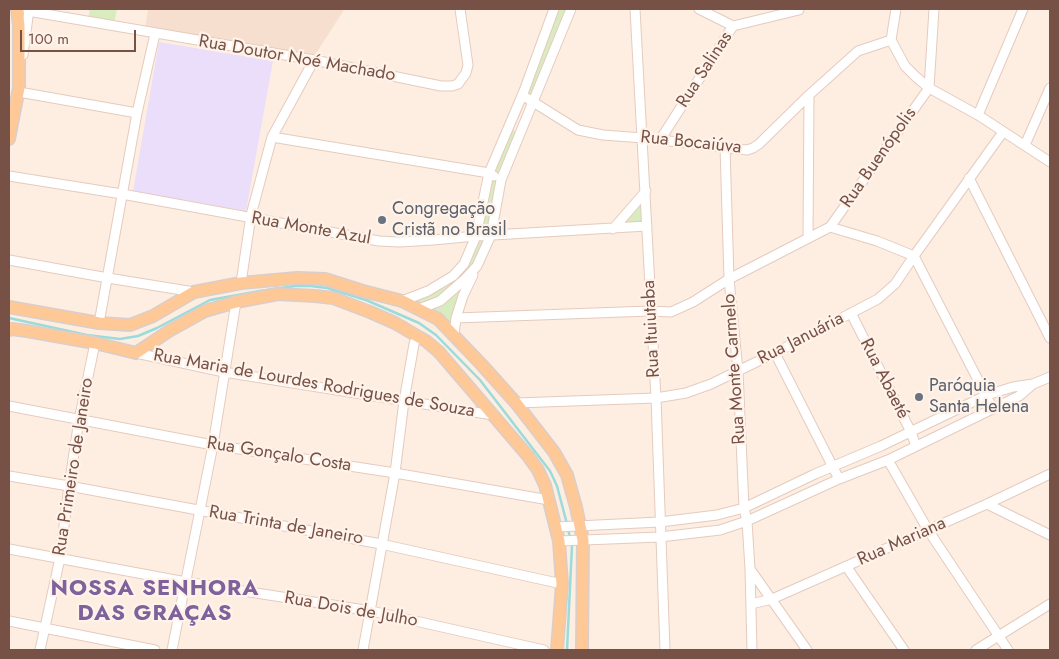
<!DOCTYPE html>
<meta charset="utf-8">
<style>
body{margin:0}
#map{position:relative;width:1059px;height:659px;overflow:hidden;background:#feeee1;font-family:Jost,sans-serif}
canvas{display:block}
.frame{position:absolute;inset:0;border:10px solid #775046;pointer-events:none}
.scale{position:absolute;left:20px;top:30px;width:116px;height:22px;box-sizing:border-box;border:2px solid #775046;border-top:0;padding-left:6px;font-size:15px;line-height:18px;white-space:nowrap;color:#775046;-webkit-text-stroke:4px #fff3e9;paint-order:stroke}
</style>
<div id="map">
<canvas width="1059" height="659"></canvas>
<div class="frame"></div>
<div class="scale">100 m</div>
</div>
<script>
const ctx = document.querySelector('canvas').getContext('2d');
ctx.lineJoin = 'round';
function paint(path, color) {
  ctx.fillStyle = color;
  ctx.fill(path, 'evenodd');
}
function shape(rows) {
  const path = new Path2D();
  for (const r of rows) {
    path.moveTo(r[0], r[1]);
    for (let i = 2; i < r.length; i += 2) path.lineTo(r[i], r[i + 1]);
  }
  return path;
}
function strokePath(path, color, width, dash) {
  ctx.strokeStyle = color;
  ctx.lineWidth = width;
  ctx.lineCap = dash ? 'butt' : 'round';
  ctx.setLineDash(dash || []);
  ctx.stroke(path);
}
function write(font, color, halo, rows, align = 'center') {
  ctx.font = font + ' Jost,sans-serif';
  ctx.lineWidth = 4.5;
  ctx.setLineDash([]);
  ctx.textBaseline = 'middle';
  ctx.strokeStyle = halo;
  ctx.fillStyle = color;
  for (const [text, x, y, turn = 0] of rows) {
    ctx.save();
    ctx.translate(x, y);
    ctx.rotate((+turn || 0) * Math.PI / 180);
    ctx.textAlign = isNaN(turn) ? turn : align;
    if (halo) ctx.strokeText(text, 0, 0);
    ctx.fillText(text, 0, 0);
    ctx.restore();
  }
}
const residential = shape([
 [148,9,337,9,344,10,311,61,145,30]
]);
const education = shape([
 [159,42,273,61,246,211,133,191]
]);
const green = shape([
 [90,9,117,9,114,24,88,19],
 [554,9,571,9,533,100,522,95],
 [508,128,520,133,501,180,491,235,476,236,489,173],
 [646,191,647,226,613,229],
 [475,241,490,241,473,275,454,335,402,301,448,279]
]);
const stream = shape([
 [9,318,87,335,120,339,138,336,157,328,210,300,260,291,295,286,311,286,327,288,366,300,419,323,436,335,480,380,550,471,557,486,567,524],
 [567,650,572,546,568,529]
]);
const minor = shape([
 [635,9,656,398,665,650],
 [699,9,733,26,799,10],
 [896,9,891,40,905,66,915,76,929,88,978,115,1050,162],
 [28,11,314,60,441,86,452,86,458,84,466,73,468,65,460,9],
 [23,55,29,9],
 [19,92,137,113],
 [522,95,578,130,603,135,643,138,747,150,753,148,759,144,809,95,858,51,891,40],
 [978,115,1023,9],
 [272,137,489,173,494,176],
 [660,140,733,26],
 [1025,145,1050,88],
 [725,147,729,279,738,371,744,508,747,521,750,569,752,650],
 [9,176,122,194,379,241,399,242,433,240,476,236,647,226],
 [969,178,1050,338],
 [830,227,929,88,934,9],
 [613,229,646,191],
 [808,238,809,95],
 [9,260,108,278,194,292],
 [241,283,251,215,272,137,314,60],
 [402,301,428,291,453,276,464,264,476,236,489,173,524,91,554,9],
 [419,309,440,301,464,280,477,266,491,235,501,180,571,9],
 [851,313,911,432,916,446],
 [456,318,650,311,671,312,693,302,729,279,830,227,877,241,914,256,993,409],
 [99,323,137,113,155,34],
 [454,335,456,318,463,296,473,275],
 [136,353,224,372,493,415],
 [775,353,839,479],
 [516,403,656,398,686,393,711,384,775,353,878,299,895,284,914,256,1003,132],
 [9,406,213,445,395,473,549,500],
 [888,460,928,530,1008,650],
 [9,476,69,486,381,544,562,584],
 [987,504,1050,535],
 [556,527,660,522,717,515,744,508,815,474,881,446,987,395,1013,387,1033,384,1050,377],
 [559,541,660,537,703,532,720,530,747,521,839,479,888,460,1019,396,1033,384],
 [9,549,186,582,371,611,544,650],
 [846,566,904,650],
 [750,569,807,650],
 [751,604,772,599,987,504,1050,474],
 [9,621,155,650],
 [40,650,60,558,69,486,79,420,95,343],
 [172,650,213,445,236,302],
 [363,650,395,473,404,401,414,344,417,336],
 [976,650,1050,604]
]);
const major = shape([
 [9,139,19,88,19,26,17,9],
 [9,307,99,323,130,325,153,316,194,292,241,283,297,278,325,279,363,291,402,301,438,319,482,365,516,403,554,452,567,475,576,507,583,540,582,650],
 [9,330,12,329,27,331,95,343,136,353,169,331,205,311,236,302,278,294,315,296,333,298,370,312,395,323,417,336,426,341,439,352,528,456,538,470,545,485,559,541,562,584,557,650]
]);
const markers = [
 [382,220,5,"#6b7280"],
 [919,397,5,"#6b7280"]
];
const streetNames = [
 ["Rua Doutor Noé Machado",297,59,10],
 ["Rua Salinas",705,70,-57],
 ["Rua Bocaiúva",691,143,6],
 ["Rua Buenópolis",879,158,-55],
 ["Rua Monte Azul",311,229,10],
 ["Rua Ituiutaba",652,329,-93],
 ["Rua Januária",801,339,-27],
 ["Rua Monte Carmelo",735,369,-94],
 ["Rua Abaeté",884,379,63],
 ["Rua Maria de Lourdes Rodrigues de Souza",314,384,10],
 ["Rua Gonçalo Costa",279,455,9],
 ["Rua Primeiro de Janeiro",74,467,-81],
 ["Rua Trinta de Janeiro",286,526,10],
 ["Rua Mariana",902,542,-24],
 ["Rua Dois de Julho",351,610,10]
];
const worshipNames = [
 ["Congregação",392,210],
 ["Cristã no Brasil",392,231],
 ["Paróquia",929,387],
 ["Santa Helena",929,408]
];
const districtNames = [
 ["NOSSA SENHORA",155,590],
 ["DAS GRAÇAS",155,615]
];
paint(residential, '#f6dfcf');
paint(education, '#ebdefa');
paint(green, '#d8ecbf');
strokePath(stream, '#9adbdb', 2.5);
strokePath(minor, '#e4cbbf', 11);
strokePath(major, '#d9cecb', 14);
strokePath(minor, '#fff', 9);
strokePath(major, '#ffc897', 11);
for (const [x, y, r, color] of markers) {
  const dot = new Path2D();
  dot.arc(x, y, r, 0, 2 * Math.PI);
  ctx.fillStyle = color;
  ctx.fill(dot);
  strokePath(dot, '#fff3e9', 2);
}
write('18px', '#775046', '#fff3e9', streetNames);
write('18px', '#5b616d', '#fff3e9', worshipNames, 'left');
ctx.letterSpacing = '1px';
write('bold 22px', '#7f619b', '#fff3e9', districtNames);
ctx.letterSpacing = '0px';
</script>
